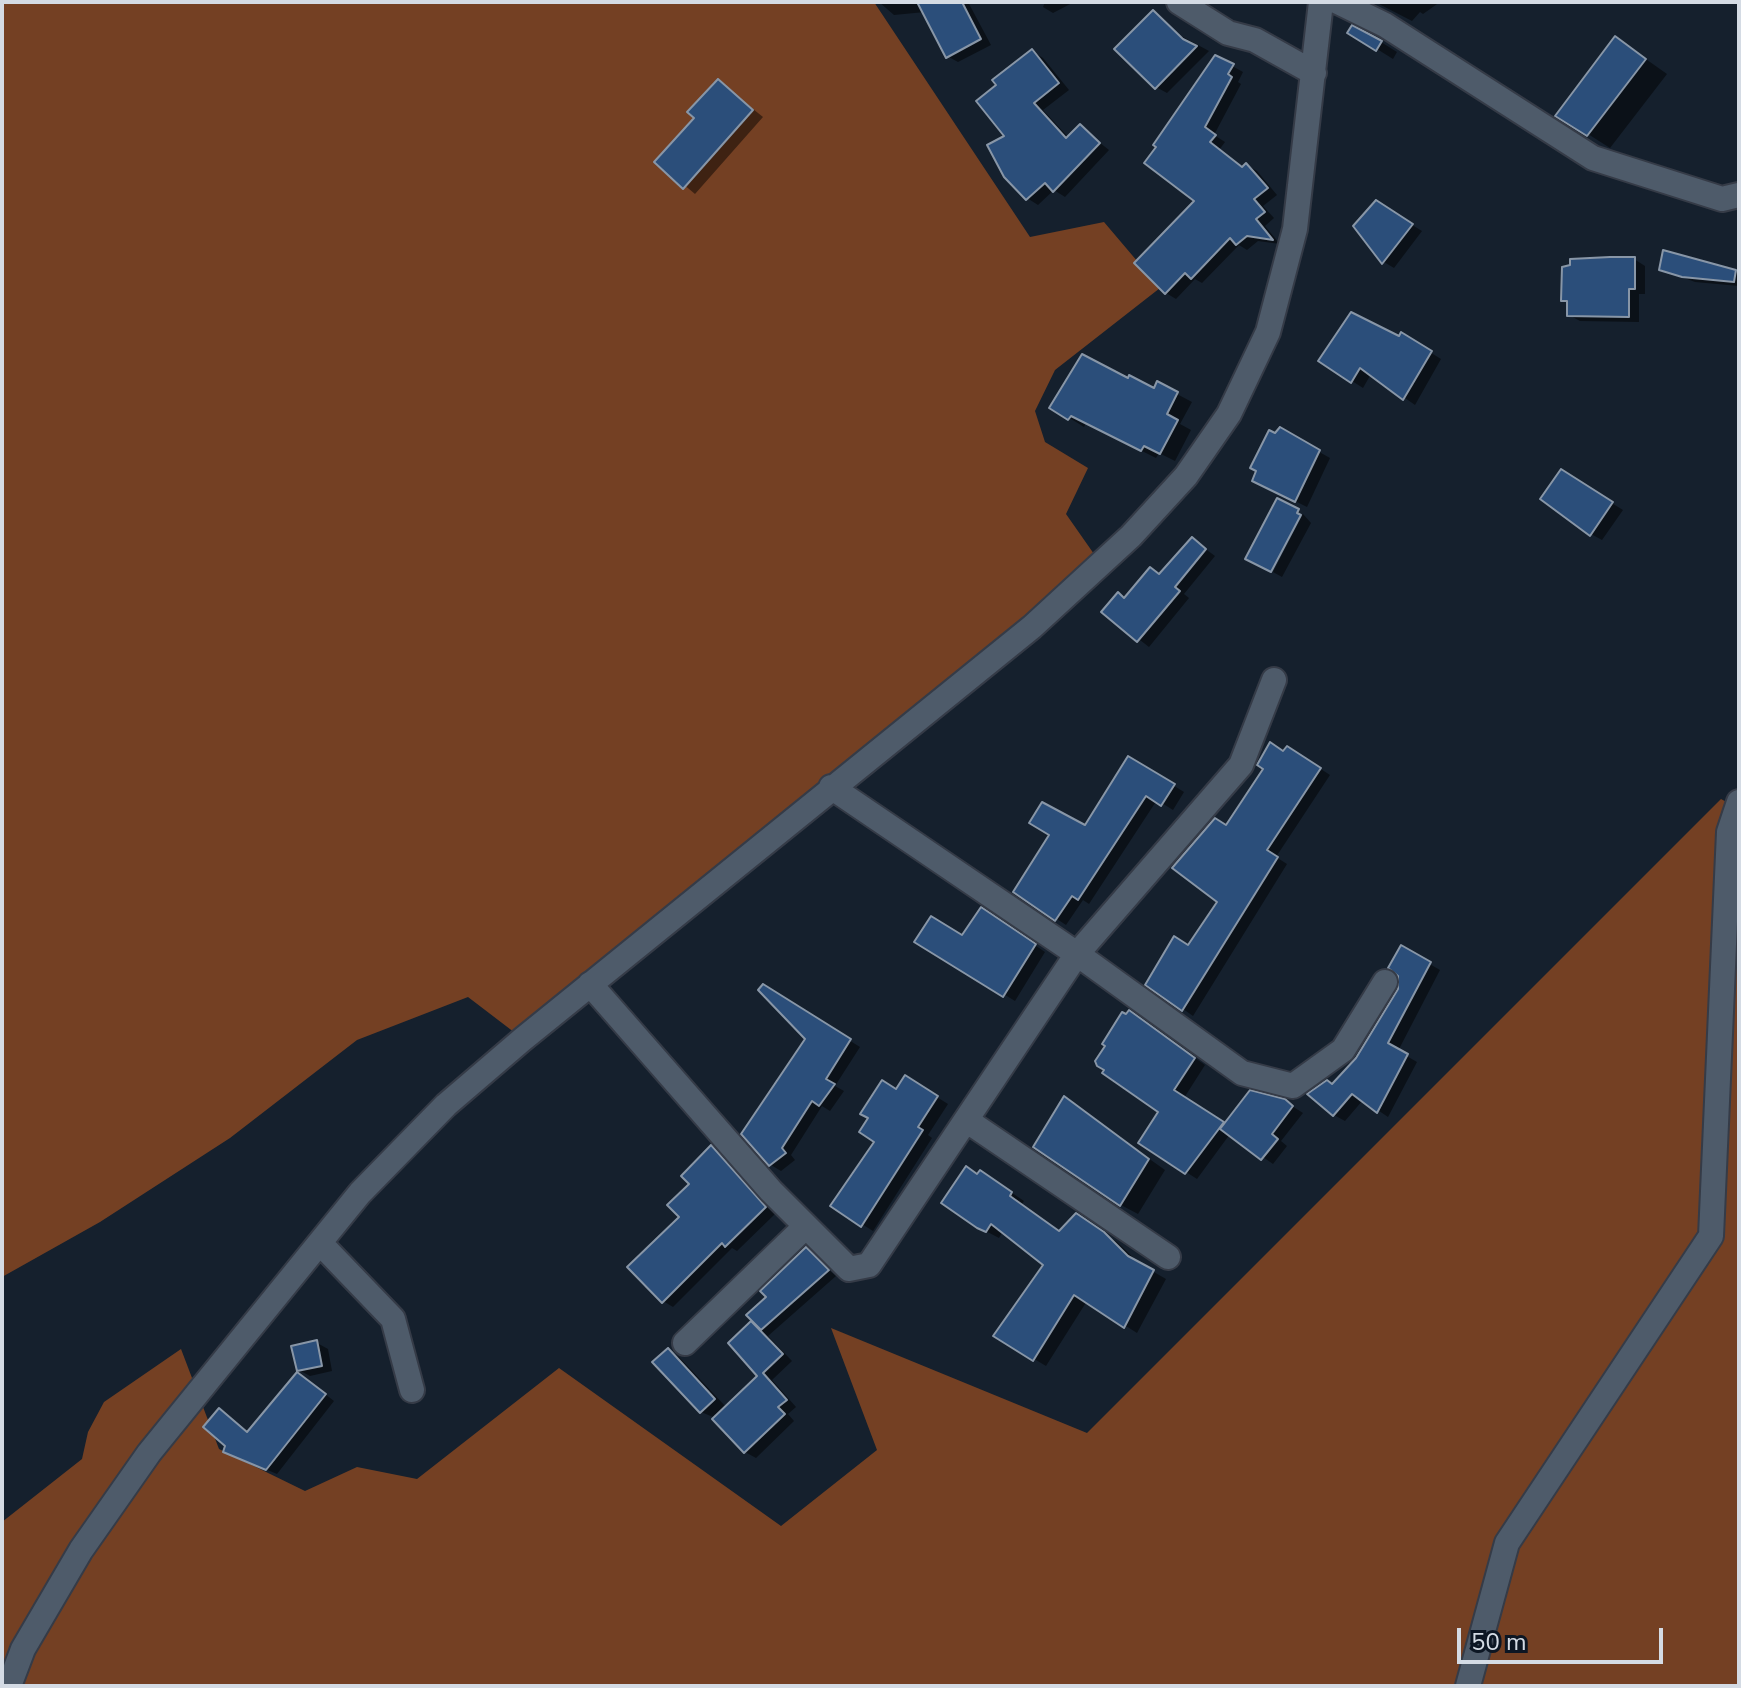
<!DOCTYPE html>
<style>
body{margin:0}
#map{position:relative;width:1741px;height:1688px;overflow:hidden;background:#15202d;font-family:"Nunito Sans",sans-serif}
canvas{display:block}
.frame{position:absolute;inset:0;border:4px solid #d4dbe4;pointer-events:none}
.scale{position:absolute;left:1457px;top:1628px;width:206px;height:36px;box-sizing:border-box;border:4px solid #d4dbe4;border-top:0;padding-left:10px;font-size:24px;line-height:28px;white-space:nowrap;color:#d4dbe4;-webkit-text-stroke:6px #0c1623;paint-order:stroke}
</style>
<div id="map">
<canvas width="1741" height="1688"></canvas>
<div class="frame"></div>
<div class="scale">50 m</div>
</div>
<script>
const ctx = document.querySelector('canvas').getContext('2d');
ctx.lineJoin = 'round';
function paint(path, color) {
  ctx.fillStyle = color;
  ctx.fill(path, 'evenodd');
}
function shape(rows) {
  const path = new Path2D();
  for (const r of rows) {
    path.moveTo(r[0], r[1]);
    for (let i = 2; i < r.length; i += 2) path.lineTo(r[i], r[i + 1]);
  }
  return path;
}
function strokePath(path, color, width, dash) {
  ctx.strokeStyle = color;
  ctx.lineWidth = width;
  ctx.lineCap = dash ? 'butt' : 'round';
  ctx.setLineDash(dash || []);
  ctx.stroke(path);
}
const forest = shape([
 [2,2,874,2,1030,237,1104,222,1160,288,1055,370,1035,411,1045,442,1088,468,1066,514,1101,564,523,1039,468,997,357,1040,230,1138,100,1222,2,1277],
 [1721,799,1739,809,1739,1686,2,1686,2,1522,82,1459,88,1432,104,1402,181,1349,219,1449,305,1491,357,1467,417,1479,559,1368,781,1526,877,1450,831,1328,1087,1433]
]);
const shadow = shape([
 [879,2,968,2,991,45,958,62,947,56,925,12,894,15],
 [1045,2,1074,2,1053,13,1043,7],
 [1375,2,1440,2,1423,14,1420,12,1412,21],
 [1148,18,1209,51,1167,93,1156,87],
 [1616,38,1667,74,1610,148,1588,134],
 [1381,42,1397,52,1393,59,1377,49],
 [1032,51,1043,58,1069,90,1043,110,1069,138,1080,127,1109,150,1065,197,1054,190,1038,205,1027,198,1007,137],
 [1216,57,1243,72,1238,82,1241,84,1214,135,1225,142,1219,150,1243,168,1247,165,1257,171,1277,195,1263,206,1274,218,1265,226,1280,244,1258,241,1247,250,1239,245,1202,283,1195,279,1176,299,1166,293,1197,201,1147,163],
 [718,81,763,117,695,194,657,162,696,118],
 [1376,203,1422,231,1394,268,1384,262,1356,226],
 [1634,259,1645,266,1645,294,1639,294,1639,322,1580,321,1569,315,1569,303,1563,300],
 [1661,269,1735,272,1739,274,1739,286,1695,282],
 [1402,335,1441,359,1415,405,1371,374,1363,388,1321,361,1399,339],
 [1129,380,1155,390,1158,384,1192,402,1180,424,1191,430,1175,461,1159,453,1156,458,1086,423,1084,427,1052,407],
 [1280,430,1330,458,1307,507,1265,486,1275,435],
 [1561,472,1623,510,1602,540,1591,534],
 [1303,514,1311,523,1282,577,1273,572],
 [1192,539,1215,556,1184,594,1189,598,1149,647,1104,612,1125,599,1151,569,1161,575],
 [1284,753,1298,754,1330,775,1276,857,1287,864,1193,1016,1148,984,1189,947,1219,901],
 [1131,759,1184,792,1173,810,1157,800,1089,904,1083,900,1066,925,1016,892,1052,834,1085,828],
 [992,916,1045,952,1015,1001,917,941,963,937],
 [1402,948,1440,970,1398,1051,1417,1062,1388,1117,1363,1100,1345,1121,1334,1115,1333,1085,1357,1059,1400,990],
 [763,987,860,1047,835,1086,844,1091,830,1111,822,1106,791,1155,795,1160,781,1171,771,1165,744,1134,807,1039],
 [1140,1019,1205,1065,1184,1098,1226,1125,1284,1101,1303,1113,1281,1141,1287,1146,1273,1164,1230,1134,1197,1179,1141,1143,1161,1112],
 [916,1084,948,1104,928,1135,932,1138,873,1231,833,1206,876,1141,897,1091],
 [1065,1099,1165,1170,1138,1214,1121,1205],
 [711,1148,722,1154,775,1214,737,1251,732,1248,673,1307,663,1301,682,1217],
 [979,1176,993,1180,1024,1201,1022,1204,1061,1233,1089,1223,1117,1242,1140,1264,1166,1279,1137,1333,1087,1301,1046,1366,996,1336,1046,1264,1003,1231,999,1238,978,1227],
 [806,1250,836,1276,768,1336,792,1361,772,1380,796,1407,788,1414,794,1421,756,1458,745,1452,713,1417,701,1412,668,1350,679,1357,727,1408,760,1377,751,1323,760,1329,769,1297],
 [317,1343,328,1349,332,1371,310,1376,299,1370],
 [307,1380,334,1401,277,1474,225,1452,228,1445,220,1411,249,1433]
]);
const building = shape([
 [917,2,962,2,981,39,946,58,917,2],
 [1153,10,1183,39,1197,46,1155,89,1114,49,1153,10],
 [1352,25,1382,41,1376,51,1347,33,1352,25],
 [1615,36,1646,59,1587,136,1555,116,1615,36],
 [1032,49,1059,83,1034,103,1066,138,1080,124,1100,143,1053,192,1045,183,1026,200,1004,177,987,145,1004,136,976,101,996,85,992,80,1032,49],
 [1215,55,1234,64,1228,74,1232,77,1205,127,1216,135,1210,142,1242,167,1246,163,1268,188,1254,199,1265,212,1256,219,1273,240,1247,236,1236,245,1230,238,1191,279,1185,273,1165,294,1134,263,1194,201,1144,163,1156,147,1153,145,1215,55],
 [718,79,753,110,683,189,654,162,694,118,687,112,718,79],
 [1376,200,1413,224,1382,264,1353,226,1376,200],
 [1663,250,1736,270,1734,282,1682,277,1659,270,1663,250],
 [1610,257,1635,257,1635,289,1629,289,1629,317,1567,316,1567,301,1561,301,1562,267,1570,265,1570,259,1610,257],
 [1351,312,1399,336,1401,332,1432,351,1403,400,1360,368,1351,383,1318,361,1351,312],
 [1082,354,1128,378,1129,375,1154,388,1157,381,1178,392,1167,414,1178,420,1160,454,1144,446,1141,451,1071,416,1068,420,1049,408,1082,354],
 [1280,427,1320,450,1295,502,1252,481,1256,471,1250,468,1269,430,1275,433,1280,427],
 [1561,469,1613,502,1590,536,1540,499,1561,469],
 [1277,498,1299,509,1297,513,1301,515,1271,572,1245,559,1277,498],
 [1192,537,1206,549,1175,587,1180,591,1137,642,1101,612,1118,592,1124,598,1150,567,1159,574,1192,537],
 [1270,742,1283,751,1287,746,1321,768,1267,850,1278,857,1182,1011,1145,985,1174,936,1188,945,1217,902,1172,868,1215,818,1226,825,1263,769,1257,765,1270,742],
 [1128,756,1175,784,1161,806,1146,796,1078,900,1072,896,1055,921,1013,892,1049,835,1029,823,1042,802,1085,825,1128,756],
 [981,907,1036,944,1003,997,914,942,931,916,962,935,981,907],
 [1401,945,1431,962,1388,1043,1408,1054,1377,1113,1352,1094,1333,1116,1307,1094,1327,1080,1332,1084,1356,1058,1398,989,1398,976,1388,968,1401,945],
 [763,984,851,1039,826,1079,835,1084,819,1106,812,1101,782,1148,786,1153,769,1166,741,1134,805,1039,758,990,763,984],
 [1129,1010,1195,1058,1174,1090,1224,1122,1185,1174,1138,1143,1158,1112,1102,1073,1104,1070,1097,1066,1095,1061,1105,1046,1102,1044,1122,1012,1126,1014,1129,1010],
 [905,1075,938,1096,918,1127,923,1130,861,1227,830,1206,874,1142,859,1132,868,1118,860,1114,882,1080,896,1089,905,1075],
 [1250,1090,1285,1099,1293,1106,1272,1134,1278,1139,1261,1160,1220,1129,1250,1090],
 [1064,1096,1149,1159,1120,1206,1033,1147,1064,1096],
 [711,1145,766,1207,725,1247,722,1243,662,1303,627,1267,679,1217,667,1205,689,1184,681,1176,711,1145],
 [966,1166,977,1174,980,1170,1012,1192,1010,1196,1059,1231,1076,1213,1104,1232,1128,1256,1154,1270,1124,1328,1074,1295,1033,1361,993,1336,1043,1265,991,1224,986,1232,977,1228,941,1203,966,1166],
 [806,1247,829,1270,761,1330,746,1315,766,1297,760,1291,806,1247],
 [751,1321,783,1354,763,1373,787,1400,778,1407,785,1414,744,1453,712,1419,757,1376,728,1343,751,1321],
 [317,1340,322,1366,297,1371,291,1346,317,1340],
 [668,1348,715,1399,700,1413,652,1362,668,1348],
 [297,1372,326,1394,266,1470,223,1452,225,1446,203,1427,219,1408,247,1432,297,1372]
]);
const minor = shape([
 [1179,2,1228,33,1255,40,1314,73],
 [1338,2,1385,25,1593,158,1722,199,1739,195],
 [1274,680,1241,765,1077,954,1242,1073,1293,1086,1343,1050,1385,982],
 [590,984,771,1191,849,1269,869,1265,1077,954,831,787],
 [966,1120,1168,1257],
 [320,1243,393,1319,412,1390],
 [685,1343,806,1226],
 [9,1686,23,1649,81,1550,149,1453,360,1193,446,1105,523,1039,1032,627,1131,536,1186,476,1229,414,1268,332,1295,229,1321,2],
 [1468,1686,1507,1543,1711,1236,1729,832,1739,802]
]);
paint(forest, '#744023');
paint(shadow, '#0007');
paint(building, '#2b4e7a');
strokePath(building, '#8896a7', 2);
strokePath(minor, '#353b47', 28);
strokePath(minor, '#4e5b6a', 24);
</script>
